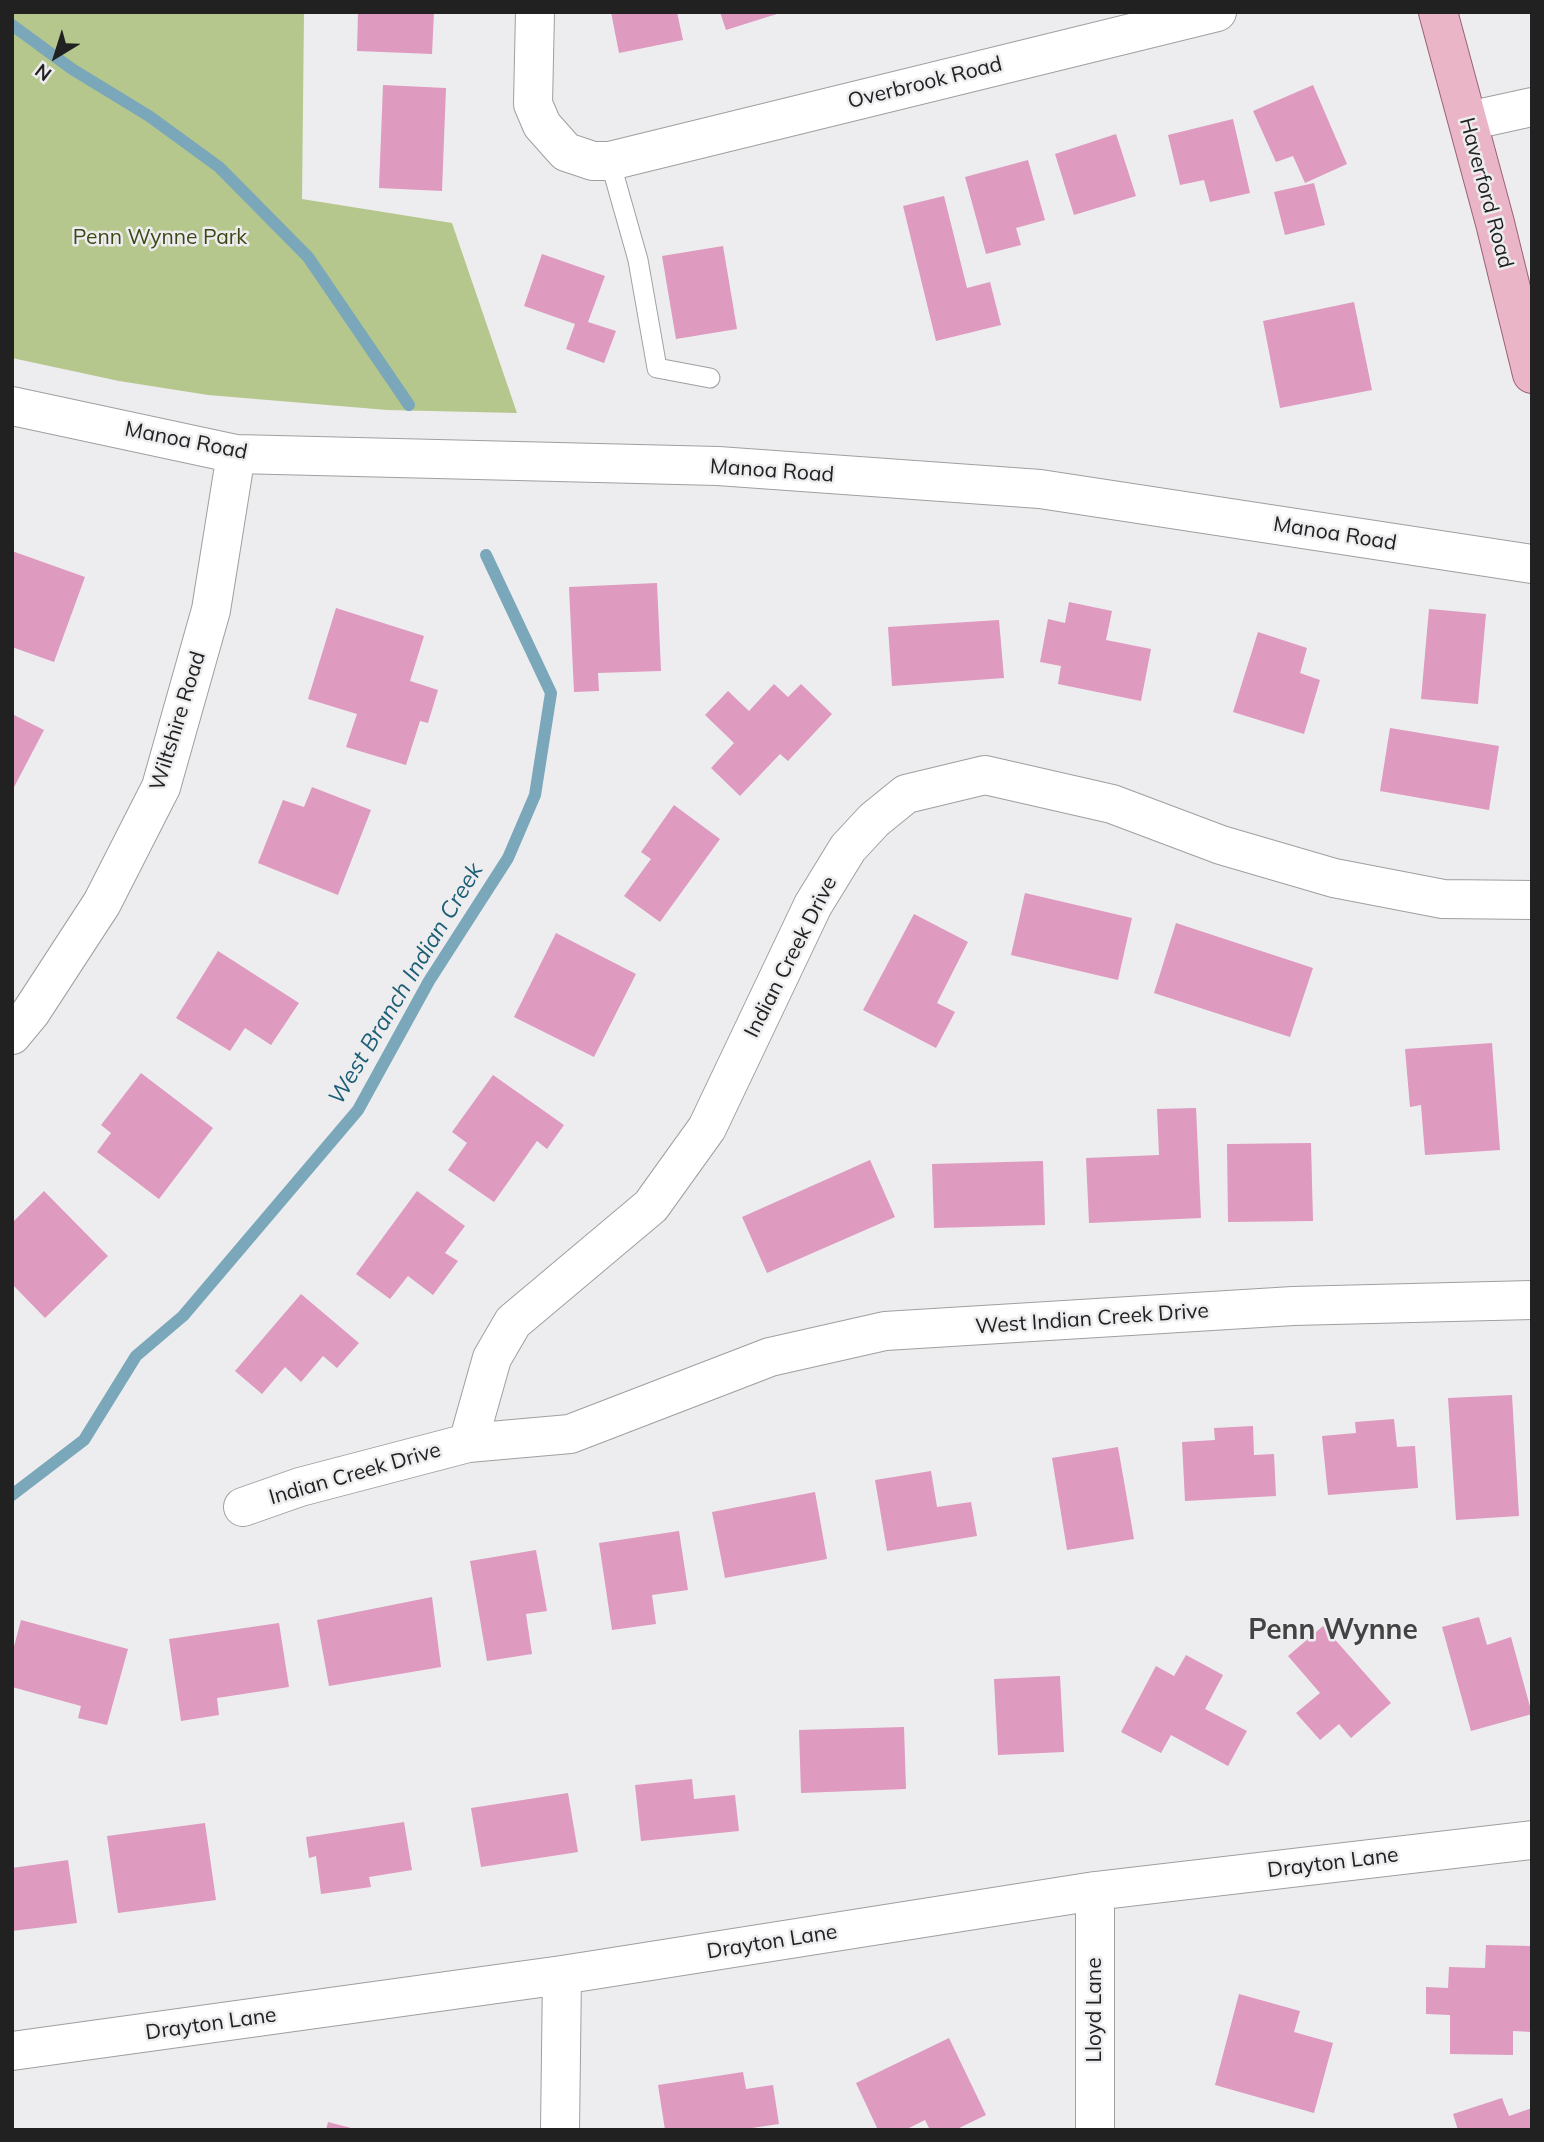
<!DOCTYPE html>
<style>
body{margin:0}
#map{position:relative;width:1544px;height:2142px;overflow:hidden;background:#ededef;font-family:Mulish,sans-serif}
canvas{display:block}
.frame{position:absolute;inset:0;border:14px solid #212121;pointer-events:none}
.north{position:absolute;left:21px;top:21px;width:70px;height:70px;-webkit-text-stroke:5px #ededef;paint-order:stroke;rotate:218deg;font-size:19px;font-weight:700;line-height:28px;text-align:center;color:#212121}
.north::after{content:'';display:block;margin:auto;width:24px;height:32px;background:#212121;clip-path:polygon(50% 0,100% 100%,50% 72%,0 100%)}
</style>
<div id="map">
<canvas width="1544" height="2142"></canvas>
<div class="frame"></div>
<div class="north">N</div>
</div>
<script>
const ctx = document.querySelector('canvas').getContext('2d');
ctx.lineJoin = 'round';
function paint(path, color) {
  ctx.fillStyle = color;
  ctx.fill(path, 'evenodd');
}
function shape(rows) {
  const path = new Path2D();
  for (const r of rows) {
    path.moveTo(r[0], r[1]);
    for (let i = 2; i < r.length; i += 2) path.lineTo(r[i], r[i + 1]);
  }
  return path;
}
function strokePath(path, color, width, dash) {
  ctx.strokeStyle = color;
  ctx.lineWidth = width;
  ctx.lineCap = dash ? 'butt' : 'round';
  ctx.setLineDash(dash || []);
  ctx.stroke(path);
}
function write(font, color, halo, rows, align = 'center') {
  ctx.font = font + ' Mulish,sans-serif';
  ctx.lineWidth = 5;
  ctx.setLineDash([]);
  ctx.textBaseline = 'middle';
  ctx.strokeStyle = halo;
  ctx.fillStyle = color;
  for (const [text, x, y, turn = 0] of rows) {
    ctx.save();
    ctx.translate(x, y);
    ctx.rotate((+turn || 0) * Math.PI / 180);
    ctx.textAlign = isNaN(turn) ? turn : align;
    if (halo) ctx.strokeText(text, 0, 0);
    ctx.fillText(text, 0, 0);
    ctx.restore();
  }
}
const green = shape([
 [12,12,304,12,302,199,452,223,517,413,387,410,208,395,119,381,12,358]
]);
const stream = shape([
 [12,25,72,69,149,116,219,167,308,257,409,405],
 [12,1495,84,1440,136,1356,183,1316,358,1110,429,981,508,858,535,795,551,693,486,555]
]);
const building = shape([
 [358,12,434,12,432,54,357,51],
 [611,12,677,12,683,40,619,53],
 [720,12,780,12,780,13,726,30],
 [383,85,446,88,442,191,379,188],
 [1313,85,1347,164,1305,183,1293,156,1276,162,1253,111],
 [1233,119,1250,193,1210,202,1204,180,1180,185,1168,135],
 [1116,134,1136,196,1074,215,1055,154],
 [1028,160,1045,220,1016,228,1021,245,986,254,965,177],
 [1314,183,1325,225,1285,235,1274,192],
 [944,196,967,288,990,282,1001,325,936,341,903,206],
 [723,246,737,329,676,339,662,256],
 [542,254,605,276,588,322,616,331,604,363,566,349,575,324,524,306],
 [1354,302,1372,390,1280,408,1263,321],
 [12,551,85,577,54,662,12,647],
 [657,583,661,671,598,673,599,691,574,692,569,587],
 [1069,602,1112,611,1106,640,1151,649,1141,701,1058,684,1061,666,1040,662,1048,619,1065,623],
 [336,608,424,636,410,681,438,690,428,723,420,721,406,765,346,747,357,714,308,699],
 [1429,609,1486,614,1478,704,1421,699],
 [999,620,1004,678,892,686,888,627],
 [1258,632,1307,648,1300,673,1320,680,1304,734,1233,712],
 [774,684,788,697,801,684,832,714,788,761,780,754,740,796,711,768,734,743,705,715,728,691,749,711],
 [12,714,44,730,12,791],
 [1390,728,1499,746,1489,810,1380,791],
 [312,787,371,810,338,895,258,863,283,800,304,807],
 [674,805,720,839,660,922,624,896,651,859,641,852],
 [1025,893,1132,918,1118,980,1011,955],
 [914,914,968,942,937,1003,955,1012,936,1048,863,1010],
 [1176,923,1313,968,1290,1037,1154,993],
 [556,933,636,974,594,1057,514,1017],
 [218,951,299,1003,271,1045,245,1028,230,1051,176,1018],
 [1492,1043,1500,1150,1425,1155,1421,1105,1410,1107,1405,1049],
 [141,1073,213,1128,159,1199,97,1152,111,1133,101,1125],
 [493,1075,564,1125,547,1149,537,1141,494,1202,448,1170,467,1143,452,1132],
 [1196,1108,1201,1218,1089,1223,1086,1158,1159,1155,1157,1109],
 [1311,1143,1313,1221,1228,1222,1227,1144],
 [870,1160,895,1217,767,1273,742,1217],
 [1043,1161,1045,1225,934,1228,932,1164],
 [44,1191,108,1256,45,1318,12,1284,12,1223],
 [417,1191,465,1226,445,1253,458,1261,433,1295,408,1276,390,1299,356,1274],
 [301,1294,359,1343,337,1368,323,1356,301,1382,285,1367,262,1394,235,1371],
 [1512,1395,1519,1516,1456,1520,1448,1398],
 [1394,1419,1397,1447,1415,1446,1418,1488,1328,1495,1322,1436,1356,1433,1355,1422],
 [1253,1426,1254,1455,1274,1454,1276,1496,1185,1501,1182,1442,1215,1440,1214,1428],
 [1118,1447,1134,1539,1067,1550,1052,1458],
 [931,1471,937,1507,971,1502,977,1536,887,1551,875,1480],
 [815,1492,827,1559,725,1578,712,1512],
 [679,1531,688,1590,652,1595,656,1624,612,1630,599,1543],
 [536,1550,547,1611,526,1614,532,1654,487,1661,470,1561],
 [432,1597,441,1667,329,1686,317,1620],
 [1479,1617,1487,1645,1511,1637,1532,1714,1471,1731,1442,1627],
 [21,1620,128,1649,107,1725,78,1718,81,1706,12,1687,12,1654],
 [279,1623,289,1687,217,1698,219,1715,181,1721,169,1639],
 [1323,1626,1391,1703,1351,1738,1339,1724,1320,1740,1296,1713,1320,1693,1288,1656],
 [1186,1655,1223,1675,1205,1709,1247,1731,1228,1766,1171,1735,1161,1753,1121,1732,1156,1666,1174,1676],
 [1060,1676,1064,1752,998,1755,994,1679],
 [904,1727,906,1789,801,1793,799,1730],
 [692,1779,694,1799,735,1795,739,1831,641,1841,635,1785],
 [568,1793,578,1852,481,1867,471,1808],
 [404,1822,412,1870,369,1877,371,1887,321,1894,316,1856,309,1858,306,1837],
 [205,1823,216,1900,118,1913,107,1836],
 [68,1860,77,1923,12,1931,12,1868],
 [1486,1945,1532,1946,1532,2032,1513,2031,1513,2055,1450,2054,1450,2015,1426,2014,1426,1987,1448,1988,1449,1967,1485,1968],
 [1239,1994,1300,2011,1294,2032,1333,2043,1314,2113,1215,2085],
 [949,2038,986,2115,955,2130,930,2130,925,2120,905,2130,878,2130,856,2083],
 [743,2072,746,2089,773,2085,779,2124,738,2130,665,2130,658,2085],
 [1502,2098,1509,2116,1532,2108,1532,2130,1458,2130,1453,2114],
 [328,2122,355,2129,355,2130,326,2130]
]);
const lane = shape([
 [610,161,638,260,657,368,710,378]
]);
const street = shape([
 [535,12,533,104,542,125,566,152,593,161,610,161,1217,12],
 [1468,121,1532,107],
 [12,406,236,454,718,466,1040,489,1532,564],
 [12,1035,31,1012,102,903,161,787,211,610,236,454],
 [468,1443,492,1358,513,1322,651,1206,707,1128,813,905,848,848,874,820,906,794,985,775,1112,804,1221,845,1334,878,1443,899,1532,900],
 [243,1507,300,1487,468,1443,570,1434,770,1357,885,1331,1293,1306,1532,1300],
 [1095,1891,1095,2130],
 [12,2051,562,1975,1095,1891,1532,1840],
 [560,2130,562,1975]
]);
const primary = shape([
 [1438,12,1495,223,1532,374]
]);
const streetNames = [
 ["Overbrook Road",925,83,-14],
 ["Haverford Road",1486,193,75],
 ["Manoa Road",186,441,11],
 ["Manoa Road",772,471,4],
 ["Manoa Road",1335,534,9],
 ["Wiltshire Road",178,721,-73],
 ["Indian Creek Drive",791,957,-63],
 ["West Indian Creek Drive",1092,1319,-4],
 ["Indian Creek Drive",355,1474,-16],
 ["Drayton Lane",1333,1863,-7],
 ["Drayton Lane",772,1942,-9],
 ["Lloyd Lane",1095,2010,-90],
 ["Drayton Lane",211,2024,-8]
];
const parkNames = [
 ["Penn Wynne Park",160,238]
];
const waterNames = [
 ["West Branch Indian Creek",406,984,-59]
];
const districtNames = [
 ["Penn Wynne",1333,1631]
];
paint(green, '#b6c78d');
strokePath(stream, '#7aa7ba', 12);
paint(building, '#de9abf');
strokePath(lane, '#9f9fa0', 21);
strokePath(street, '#9f9fa0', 40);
strokePath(primary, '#9b6176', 40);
strokePath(lane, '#fff', 19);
strokePath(street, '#fff', 38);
strokePath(primary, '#ebb5c8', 38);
write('21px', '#212121', '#ededef', streetNames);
write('21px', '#3c4714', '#ededef', parkNames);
write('italic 23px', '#1b5e75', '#ededef', waterNames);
write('bold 28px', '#434344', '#ededef', districtNames);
</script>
